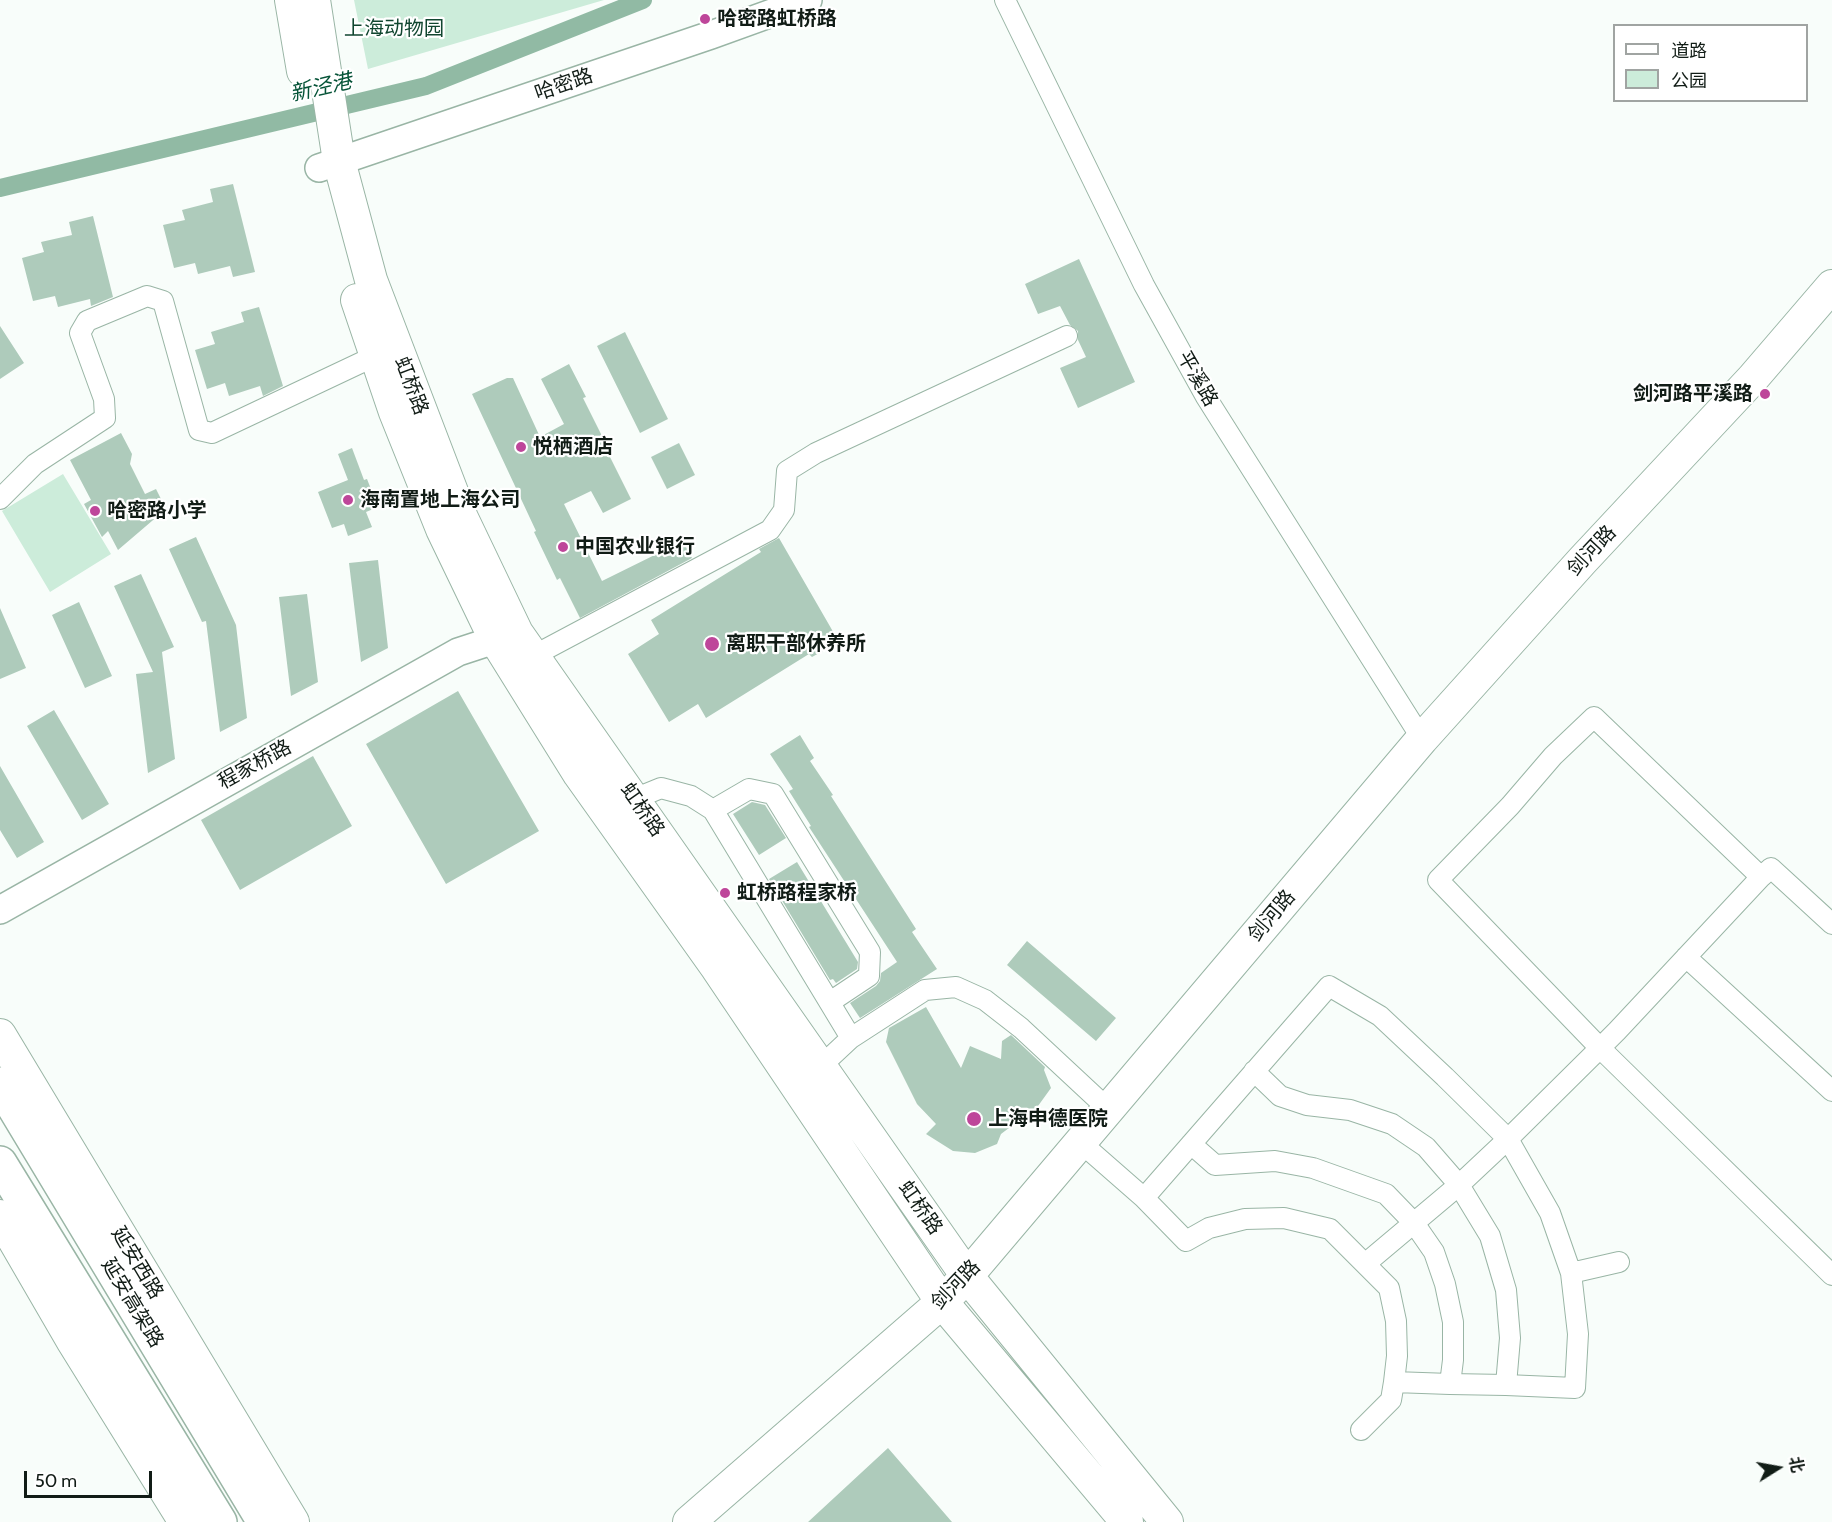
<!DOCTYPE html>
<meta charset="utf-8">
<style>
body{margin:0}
#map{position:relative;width:1832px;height:1522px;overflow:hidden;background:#f8fdfa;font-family:Cabin,"Noto Sans SC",sans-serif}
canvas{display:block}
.legend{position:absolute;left:1613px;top:24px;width:195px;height:78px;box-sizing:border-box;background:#fff;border:2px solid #a0a4a2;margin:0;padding:8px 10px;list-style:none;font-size:18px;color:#111c16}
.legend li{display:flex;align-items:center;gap:12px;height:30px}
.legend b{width:30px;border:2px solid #a0a4a2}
.north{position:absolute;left:1748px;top:1438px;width:60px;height:60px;-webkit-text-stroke:4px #fff;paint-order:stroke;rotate:79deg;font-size:16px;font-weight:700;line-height:24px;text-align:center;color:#111c16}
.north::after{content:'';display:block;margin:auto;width:21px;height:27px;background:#111c16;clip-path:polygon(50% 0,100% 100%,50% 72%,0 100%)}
.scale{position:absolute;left:24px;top:1471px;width:128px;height:27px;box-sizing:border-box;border:3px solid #111c16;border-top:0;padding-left:8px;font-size:18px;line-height:21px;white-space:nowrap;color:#111c16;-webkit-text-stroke:4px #fff;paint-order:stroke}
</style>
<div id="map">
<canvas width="1832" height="1522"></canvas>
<ul class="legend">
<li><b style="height:8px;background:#fff"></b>道路</li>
<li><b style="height:16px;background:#ccecda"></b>公园</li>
</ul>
<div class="north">北</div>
<div class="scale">50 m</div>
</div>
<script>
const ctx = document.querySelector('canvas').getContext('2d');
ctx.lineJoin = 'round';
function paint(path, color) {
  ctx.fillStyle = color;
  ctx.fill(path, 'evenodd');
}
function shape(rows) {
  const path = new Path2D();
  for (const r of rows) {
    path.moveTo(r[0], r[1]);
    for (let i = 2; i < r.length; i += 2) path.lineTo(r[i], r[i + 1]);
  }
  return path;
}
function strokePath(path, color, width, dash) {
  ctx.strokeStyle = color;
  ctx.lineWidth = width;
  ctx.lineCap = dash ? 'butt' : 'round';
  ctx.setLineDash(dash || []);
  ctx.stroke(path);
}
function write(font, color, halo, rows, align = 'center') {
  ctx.font = font + ' Cabin,"Noto Sans SC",sans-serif';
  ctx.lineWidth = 4.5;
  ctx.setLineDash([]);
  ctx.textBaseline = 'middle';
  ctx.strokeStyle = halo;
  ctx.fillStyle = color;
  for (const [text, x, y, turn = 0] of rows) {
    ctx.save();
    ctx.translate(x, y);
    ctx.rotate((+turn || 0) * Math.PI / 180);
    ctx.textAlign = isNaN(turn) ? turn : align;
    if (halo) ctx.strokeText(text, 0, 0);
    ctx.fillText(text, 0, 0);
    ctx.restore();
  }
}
const green = shape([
 [354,0,604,0,368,69],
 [63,474,111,554,50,592,2,511]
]);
const canal = shape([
 [0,188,426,86,643,0]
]);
const building = shape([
 [233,184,255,272,233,277,230,266,198,274,195,263,174,268,163,225,185,220,182,210,213,202,210,189],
 [93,216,113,297,91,306,90,299,58,307,55,296,33,301,22,258,44,252,41,242,72,235,69,222],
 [1079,259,1135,382,1078,408,1060,368,1086,357,1078,340,1078,331,1070,325,1060,306,1038,314,1025,284],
 [259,307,283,386,263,396,260,386,229,396,225,383,207,389,195,350,215,344,211,332,244,322,241,312],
 [0,326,24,363,0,379],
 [625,332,668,419,640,433,597,346],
 [569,364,586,397,583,398,606,444,604,445,631,499,603,513,591,491,564,504,602,581,683,541,692,558,580,618,560,578,557,580,534,532,536,531,472,394,507,378,513,378,540,437,564,424,541,379],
 [121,433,132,454,130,464,145,494,156,489,166,509,118,550,108,531,102,537,84,504,91,500,70,460],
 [679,443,695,475,667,489,651,457],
 [352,448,364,480,367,479,378,507,366,512,372,527,348,536,344,524,332,528,318,492,348,480,338,454],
 [196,537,236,625,247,718,220,732,206,621,202,622,169,549],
 [779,538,839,642,812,657,809,654,706,718,698,704,669,722,628,654,659,634,651,620,761,552,759,549],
 [378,560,388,648,361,662,349,563],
 [141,574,174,647,162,652,175,759,148,773,136,674,153,672,114,586],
 [307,594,318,682,291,696,279,597],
 [79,602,112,676,85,688,52,615],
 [0,608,26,668,0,679],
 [458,691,539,831,446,884,366,744],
 [54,710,109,804,82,820,27,726],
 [800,735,814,758,810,761,833,795,831,796,916,929,912,932,937,969,860,1018,850,1003,876,986,880,981,881,973,897,962,809,827,811,826,789,791,793,789,770,754],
 [313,756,352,826,240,890,201,820],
 [0,766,44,842,17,858,0,830],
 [752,802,765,805,786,838,759,855,733,814],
 [797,862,858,962,857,969,836,983,833,979,830,980,769,879],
 [1027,941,1116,1018,1096,1041,1007,965],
 [926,1007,961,1068,970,1046,1001,1059,1002,1041,1011,1035,1045,1067,1044,1070,1051,1088,1038,1106,1001,1134,997,1144,975,1153,953,1151,926,1134,936,1124,917,1104,886,1042,889,1028],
 [888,1448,952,1522,808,1522]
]);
const street = shape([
 [1005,0,1144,285,1206,397,1422,739],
 [0,499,35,464,105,418,104,399,80,333,87,321,147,296,163,301,199,430,212,433,375,356],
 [533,656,770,530,784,510,787,471,816,453,1067,336],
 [634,799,661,788,691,796,713,810,851,1038],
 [713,810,749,789,773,794,870,952,869,976,830,1002],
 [1761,877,1771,868,1832,924],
 [1686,957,1832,1091],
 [821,1066,851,1038,925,990,956,987,985,1000,1021,1028,1108,1109],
 [1080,1142,1144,1198,1329,986,1380,1016,1445,1077,1508,1139,1550,1213,1571,1273,1578,1334,1575,1388,1506,1385,1510,1338,1506,1290,1490,1236,1459,1185,1508,1139,1600,1048,1617,1031,1761,877,1594,717,1553,756,1510,806,1438,880,1600,1048,1832,1275],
 [1191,1144,1215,1165,1275,1161,1313,1168,1386,1194,1414,1223,1434,1252,1445,1284,1453,1322,1453,1360,1450,1384,1506,1385],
 [1144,1198,1186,1241,1209,1228,1245,1219,1284,1218,1330,1229,1365,1264,1459,1185,1426,1147,1392,1124,1350,1110,1307,1105,1280,1096,1254,1071],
 [1365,1264,1389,1288,1396,1321,1397,1356,1394,1382,1450,1384],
 [1571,1273,1619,1262],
 [1361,1430,1391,1400,1394,1382]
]);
const secondary = shape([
 [319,168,711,35,808,0],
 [0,910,458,652,516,633]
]);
const primary = shape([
 [291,0,303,71],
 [314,0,339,161,371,280,462,518,517,633,967,1276,1167,1522],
 [357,300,395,412,442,529,495,639,579,774,717,968,942,1302,1127,1522],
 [0,1035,293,1522],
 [0,1216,72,1340,185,1522],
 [689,1522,942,1302,967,1276,1422,739,1582,561,1753,378,1832,286]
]);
const highway = shape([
 [0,1084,264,1522],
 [0,1163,220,1522]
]);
const markers = [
 [705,19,6,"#be469a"],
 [1765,394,6,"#be469a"],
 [521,447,6,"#be469a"],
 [348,500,6,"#be469a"],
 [95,511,6,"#be469a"],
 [563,547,6,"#be469a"],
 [712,644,8,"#be469a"],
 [725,893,6,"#be469a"],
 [974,1119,8,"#be469a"]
];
const poiNames = [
 ["哈密路虹桥路",717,19],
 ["剑河路平溪路",1753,394,"right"],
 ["悦栖酒店",533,447],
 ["海南置地上海公司",360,500],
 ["哈密路小学",107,511],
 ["中国农业银行",575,547],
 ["离职干部休养所",726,644],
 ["虹桥路程家桥",737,893],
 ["上海申德医院",988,1119]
];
const parkNames = [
 ["上海动物园",394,29]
];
const streetNames = [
 ["哈密路",564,85,-19],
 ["平溪路",1197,379,60],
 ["虹桥路",411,386,69],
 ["剑河路",1592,551,-47],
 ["程家桥路",255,765,-29],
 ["虹桥路",642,810,55],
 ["剑河路",1272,916,-50],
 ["虹桥路",920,1208,55],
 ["延安西路",137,1263,59],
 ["剑河路",956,1285,-46],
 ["延安高架路",132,1303,59]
];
const waterNames = [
 ["新泾港",321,88,-13]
];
paint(green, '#ccecda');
strokePath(canal, '#91baa4', 18);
paint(building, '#aecbbb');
strokePath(street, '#99b5a5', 22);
strokePath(secondary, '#99b5a5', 30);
strokePath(primary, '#99b5a5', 34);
strokePath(highway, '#99b5a5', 36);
strokePath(street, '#fff', 20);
strokePath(secondary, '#fff', 27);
strokePath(primary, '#fff', 32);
strokePath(highway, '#fff', 33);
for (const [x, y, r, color] of markers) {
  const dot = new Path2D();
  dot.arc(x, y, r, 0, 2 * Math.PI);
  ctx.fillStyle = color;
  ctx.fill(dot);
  strokePath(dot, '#fff', 2);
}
write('bold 20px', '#111c16', '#fff', poiNames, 'left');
write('20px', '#114630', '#fff', parkNames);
write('20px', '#111c16', '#fff', streetNames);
write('italic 21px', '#055337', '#fff', waterNames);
</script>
